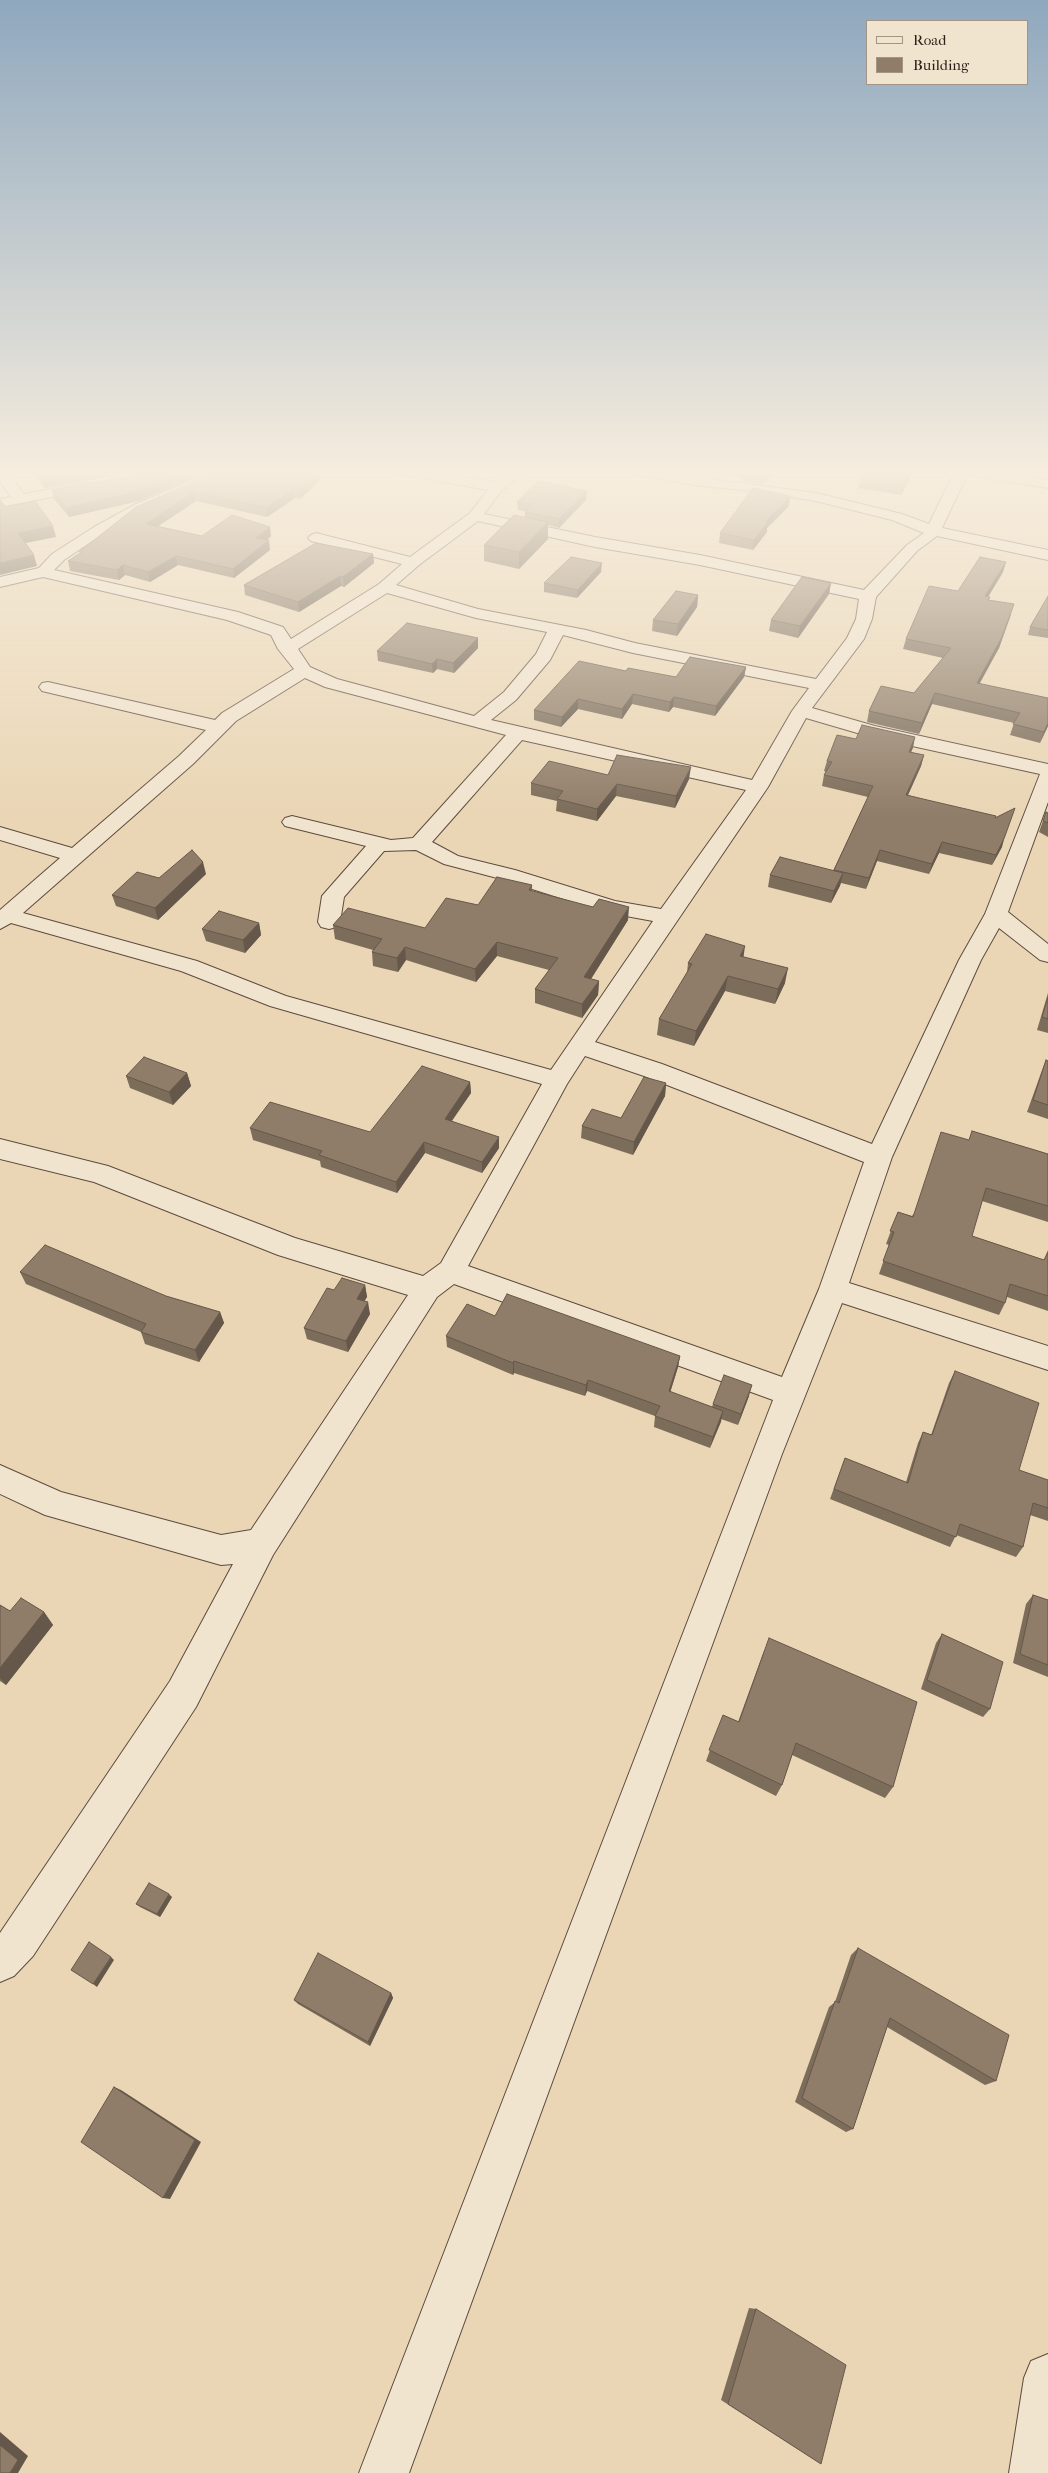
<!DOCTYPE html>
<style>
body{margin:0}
#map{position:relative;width:1048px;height:2473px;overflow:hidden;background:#ead6b5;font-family:"IM FELL French Canon",serif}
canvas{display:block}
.legend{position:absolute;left:866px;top:20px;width:162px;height:65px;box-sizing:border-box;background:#f1e4cf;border:1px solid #a39485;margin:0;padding:6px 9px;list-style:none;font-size:15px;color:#2e1d16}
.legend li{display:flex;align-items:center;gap:10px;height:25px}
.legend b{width:25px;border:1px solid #a39485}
</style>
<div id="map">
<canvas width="1048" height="2473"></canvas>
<ul class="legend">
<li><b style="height:6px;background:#f1e4cf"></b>Road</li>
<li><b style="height:14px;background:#907d69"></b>Building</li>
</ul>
</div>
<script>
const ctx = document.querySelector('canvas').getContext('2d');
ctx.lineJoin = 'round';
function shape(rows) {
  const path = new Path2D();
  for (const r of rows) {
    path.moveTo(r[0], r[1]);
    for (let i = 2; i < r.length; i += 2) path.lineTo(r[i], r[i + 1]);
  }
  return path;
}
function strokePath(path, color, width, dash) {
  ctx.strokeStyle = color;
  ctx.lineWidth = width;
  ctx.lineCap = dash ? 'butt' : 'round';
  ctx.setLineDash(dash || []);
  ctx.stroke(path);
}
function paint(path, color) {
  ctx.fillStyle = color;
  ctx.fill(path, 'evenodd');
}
const minor = shape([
 [0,470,6,470,24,494,89,482,96,486,89,490,0,507,0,499,11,497,0,482,0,470],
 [218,470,237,470,235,473,146,510,104,533,64,560,54,570,238,612,283,627,291,639,379,584,402,564,311,541,308,538,311,535,316,533,410,557,470,513,488,490,399,474,392,470,423,470,494,482,511,470,527,470,502,490,484,514,595,537,700,555,864,590,907,545,924,533,892,520,816,501,754,491,701,486,632,474,625,470,656,470,697,477,701,470,715,470,710,479,816,493,902,514,929,524,955,470,989,470,1048,480,1048,488,967,475,942,528,1048,550,1048,560,937,536,917,551,876,597,872,619,864,639,812,708,875,726,1048,764,1048,802,1008,912,1048,944,1048,962,1040,960,999,928,981,960,892,1157,849,1283,1048,1346,1048,1370,842,1303,782,1454,409,2473,359,2473,773,1400,454,1284,437,1297,273,1555,196,1707,33,1956,14,1976,0,1982,0,1933,170,1681,233,1564,221,1565,45,1515,0,1494,0,1465,61,1492,221,1535,251,1530,408,1295,278,1255,94,1182,0,1159,0,1139,108,1166,295,1238,423,1276,441,1263,542,1084,270,1006,181,971,11,923,0,929,0,910,60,858,0,840,0,827,72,848,179,756,206,730,42,691,39,687,42,683,48,682,215,720,222,713,294,669,278,649,271,635,227,620,43,577,0,587,0,577,39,568,52,554,94,527,136,504,218,470],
 [478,521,595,547,700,565,859,599,856,619,847,638,816,679,635,643,586,630,478,609,396,585,419,565,478,521],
 [387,593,476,618,547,632,536,654,504,692,474,716,337,679,310,667,298,649,387,593],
 [563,635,633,653,809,688,792,711,752,780,491,720,516,700,550,660,563,635],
 [305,678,325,687,506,735,413,838,391,840,292,816,285,818,282,822,285,826,366,846,322,896,318,922,321,927,329,929,337,927,340,922,344,897,384,851,416,850,444,864,501,879,604,912,653,921,551,1070,286,996,197,961,23,913,193,764,236,721,305,678],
 [806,718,871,737,1040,774,985,914,959,960,872,1144,662,1064,595,1042,768,787,806,718],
 [522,740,746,790,661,909,615,901,515,870,458,856,432,842,522,740],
 [585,1056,644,1076,864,1162,819,1289,782,1377,468,1266,567,1084,585,1056],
 [1048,2354,1048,2473,1009,2473,1024,2378,1031,2361,1048,2354]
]);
const wall = shape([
 [30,470,144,470,45,488],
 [184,470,213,470,139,501,69,517,54,499,52,490,178,474],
 [222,470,320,480,300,499,295,498,267,517,196,501,158,526,202,536,271,536,267,540,270,550,234,578,178,565,150,582,125,575,119,580,70,571,68,561],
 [726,470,776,470,763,484,744,482,738,476,725,474],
 [858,470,914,470,913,473,901,495,858,488,860,479,864,474,857,472],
 [586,500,559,528,548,525,548,539,519,569,484,561,484,545,525,517,525,511,518,510,517,502],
 [789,506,767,528,767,532,753,550,719,543,720,533],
 [373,554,374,563,344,587,341,586,299,612,245,595,244,585],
 [1006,562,1003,572,988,597,990,597,989,600,1011,615,999,648,979,683,1048,726,1040,743,1010,735,1014,723,932,704,919,734,867,722,869,711,914,693,943,658,903,649,906,639,958,591],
 [601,572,577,598,544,592,544,583],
 [831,583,829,594,798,638,769,631,771,620],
 [698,595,697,607,677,636,652,631,653,620],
 [1048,596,1048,638,1028,635,1030,627],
 [478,638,478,648,454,673,437,669,433,673,378,661,377,651],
 [746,667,744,677,715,716,673,707,669,712,632,704,622,719,578,709,561,727,534,720,534,710,626,671,676,677],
 [915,737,911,752,924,755,921,766,908,795,996,818,1002,847,992,865,939,853,929,874,877,861,866,889,841,883,831,903,768,887,770,875,833,871,868,797,822,786,824,775,826,772,824,771,827,761,856,739],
 [608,775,689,779,675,808,616,796,597,821,556,811,557,801,531,795,531,783],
 [1046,812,1048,813,1048,837,1039,832],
 [206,874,158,920,116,906,112,895,159,878],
 [532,885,532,891,628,920,591,979,599,981,598,995,582,1018,535,1003,535,989,549,970,497,956,476,982,406,960,398,972,373,966,372,952,373,950,335,939,333,925,425,928,478,905],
 [259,923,261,935,245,953,206,941,202,929],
 [744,957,785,983,775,1004,725,991,694,1046,657,1035,659,1019,687,973,688,963],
 [1048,993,1048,1033,1037,1030],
 [1046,1060,1048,1061,1048,1119,1027,1112,1041,1073],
 [187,1073,191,1086,173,1105,130,1088,126,1076],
 [470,1082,471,1093,452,1121,499,1148,482,1173,425,1153,397,1193,321,1167,320,1161,253,1140,250,1128,370,1132],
 [666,1083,665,1096,633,1155,581,1138,582,1126,621,1118],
 [972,1131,1048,1154,1048,1222,982,1201,972,1236,1044,1260,1048,1250,1048,1311,1007,1297,1005,1303,999,1315,879,1274,889,1245,886,1244,898,1212,912,1216,969,1140],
 [20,1272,166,1296,220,1312,224,1323,199,1362,145,1344,141,1332,26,1284],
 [365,1285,367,1297,364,1301,370,1314,348,1352,307,1339,304,1328,334,1290],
 [495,1316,680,1356,678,1367,670,1392,712,1407,713,1404,749,1396,738,1425,721,1419,710,1448,654,1427,655,1416,587,1391,585,1396,514,1373,513,1375,447,1347,446,1336],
 [955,1371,1019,1470,1048,1480,1048,1521,1030,1515,1023,1547,1016,1557,956,1535,950,1547,830,1499,845,1458,906,1482,918,1443,923,1432,931,1435,949,1383],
 [1033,1595,1048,1600,1048,1677,1013,1663,1026,1604],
 [0,1605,10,1611,44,1612,53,1625,6,1685,0,1681],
 [942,1634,990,1709,983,1717,921,1689,936,1643],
 [764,1651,893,1787,885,1798,792,1755,782,1785,776,1796,706,1761,723,1715,738,1722],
 [172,1897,160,1917,140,1907,136,1904],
 [858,1948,996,2081,985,2085,887,2027,853,2129,846,2132,795,2102,829,2007,835,2002,851,1955],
 [391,1993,393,1998,370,2046,298,2004,294,2000],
 [749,2308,756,2309,821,2464,721,2400]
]);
const shadedWall = shape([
 [92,470,144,470,45,488,43,479],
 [192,470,213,470,139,501,69,517,66,508],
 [771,470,776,470,763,484,764,478],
 [911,470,914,470,913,473,901,495,903,485],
 [319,471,320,480,300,499,299,490],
 [294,489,295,498,267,517,266,508],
 [587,491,586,500,559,528,559,519],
 [194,492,196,501,148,533,146,524],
 [790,496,789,506,767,528,767,532,753,550,754,540,766,521],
 [548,522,548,539,519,569,519,552],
 [53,526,56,537,21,544,18,533],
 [270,527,271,536,257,547,256,538],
 [269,540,270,550,234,578,233,569],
 [373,554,374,563,344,587,343,577],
 [34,555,37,566,0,575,0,563],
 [176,556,178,565,150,582,148,572],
 [1006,562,1003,572,982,607,985,596],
 [602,563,601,572,577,598,578,590],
 [123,565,125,575,119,580,117,570],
 [340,576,341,586,299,612,298,602],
 [831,583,829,594,798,638,800,626],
 [698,595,697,607,677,636,678,624],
 [1014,604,999,648,974,694,977,683],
 [478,638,478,648,454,673,453,663],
 [437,659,437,669,433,673,432,664],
 [746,667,744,677,715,716,716,706],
 [935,693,932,704,919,734,922,723],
 [633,694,632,704,622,719,622,709],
 [674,697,673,707,669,712,670,702],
 [578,699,578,709,561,727,562,717],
 [1048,723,1048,726,1040,743,1044,732],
 [915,737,913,748,906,763,909,752],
 [924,755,921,766,903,806,906,795],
 [691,767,689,779,675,808,676,796],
 [617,784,616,796,597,821,597,809],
 [1005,836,1002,847,992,865,996,855],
 [942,842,939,853,929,874,932,864],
 [880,850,877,861,866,889,869,878],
 [203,862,206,874,158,920,155,908],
 [843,873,840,886,831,903,834,891],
 [629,907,628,920,584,990,584,977],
 [259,923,261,935,245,953,243,940],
 [497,942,497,956,476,982,475,969],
 [745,946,743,961,740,956],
 [405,947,406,960,398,972,397,958],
 [788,968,785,983,775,1004,778,989],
 [728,976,725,991,694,1046,696,1031],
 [599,981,598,995,582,1018,582,1004],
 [187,1073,191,1086,173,1105,169,1092],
 [470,1082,471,1093,445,1130,445,1119],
 [666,1083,665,1096,633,1155,634,1142],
 [499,1137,499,1148,482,1173,482,1162],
 [424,1142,425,1153,397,1193,396,1182],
 [365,1285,367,1297,359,1310,357,1299],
 [368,1302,370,1314,348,1352,346,1341],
 [220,1312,224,1323,199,1362,195,1350],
 [680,1356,678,1367,667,1403,669,1391],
 [514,1361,514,1373,513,1375,513,1363],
 [588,1380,587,1391,585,1396,586,1385],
 [752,1385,749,1396,738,1425,741,1414],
 [723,1411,721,1422,710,1448,713,1437],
 [44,1612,53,1625,6,1685,0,1678,0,1668],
 [169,1894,172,1897,160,1917,157,1914],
 [111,1957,114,1960,97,1987,93,1984],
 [391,1993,393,1998,370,2046,368,2042],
 [114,2087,121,2090,201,2142,170,2199,163,2198],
 [0,2432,28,2456,18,2473,10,2473,0,2445]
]);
const building = shape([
 [35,470,92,470,43,479,35,470],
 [162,470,175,470,178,474,184,470,192,470,137,492,66,508,52,490,162,470],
 [222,470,245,470,248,472,252,470,313,470,319,471,299,490,294,489,266,508,194,492,146,524,202,536,232,515,270,527,256,538,269,540,233,569,176,556,148,572,123,565,117,570,68,561,82,552,79,552,136,507,222,470],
 [739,470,771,470,764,478,745,475,739,470],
 [867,470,911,470,903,485,860,479,867,470],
 [539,481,587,491,559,519,525,512,532,504,517,502,539,481],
 [753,488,790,496,766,521,768,522,754,540,720,533,753,488],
 [0,500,6,507,35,501,53,526,18,533,34,555,0,563,0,500],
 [514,515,548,522,519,552,484,545,514,515],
 [316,543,373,554,343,577,340,576,298,602,244,585,316,543],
 [571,557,602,563,578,590,544,583,571,557],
 [980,557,1006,562,985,596,990,597,988,600,1014,604,1002,637,977,683,1048,698,1048,723,1044,732,1013,724,1020,713,935,693,922,723,869,711,881,686,914,693,951,648,906,639,929,586,958,591,980,557],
 [802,577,831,583,800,626,771,620,802,577],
 [676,591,698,595,678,624,653,620,676,591],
 [1048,596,1048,630,1030,627,1048,596],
 [407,623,478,638,453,663,437,659,432,664,377,651,407,623],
 [690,657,746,667,716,706,674,697,670,702,633,694,622,709,578,699,562,717,534,710,579,661,626,671,628,668,676,677,690,657],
 [862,725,915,737,909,752,924,755,906,795,996,816,995,818,1015,808,1005,836,996,855,942,842,932,864,880,850,869,878,834,870,873,786,824,775,832,762,827,761,837,735,856,739,862,725],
 [617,755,691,767,676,796,617,784,597,809,557,799,563,791,531,783,549,761,608,775,617,755],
 [1046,812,1048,813,1048,823,1043,821,1046,812],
 [192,850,203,862,155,908,112,895,137,872,159,878,192,850],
 [780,857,843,873,834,891,770,875,780,857],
 [497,877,532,885,529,890,593,907,599,899,629,907,584,977,599,981,582,1004,535,989,558,958,497,942,475,969,405,947,397,958,372,952,382,939,333,925,348,908,425,928,446,898,478,905,497,877],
 [219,911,259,923,243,940,202,929,219,911],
 [706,934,745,946,740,956,788,968,778,989,728,976,696,1031,659,1019,692,964,688,963,706,934],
 [1048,997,1048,1019,1042,1017,1048,997],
 [144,1057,187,1073,169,1092,126,1076,144,1057],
 [1046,1060,1048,1061,1048,1105,1033,1100,1046,1060],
 [422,1066,470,1082,445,1119,499,1137,482,1162,424,1142,396,1182,319,1155,322,1151,250,1128,270,1102,370,1132,422,1066],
 [644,1077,666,1083,634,1142,582,1126,592,1109,621,1118,644,1077],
 [972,1131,1048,1154,1048,1206,986,1188,972,1236,1044,1260,1048,1252,1048,1296,1010,1284,1005,1303,883,1261,894,1232,890,1231,898,1212,913,1217,941,1132,969,1140,972,1131],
 [45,1245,166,1296,220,1312,195,1350,141,1332,146,1324,20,1272,45,1245],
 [342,1278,365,1285,357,1299,368,1302,346,1341,304,1328,327,1288,334,1290,342,1278],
 [507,1294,680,1356,669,1391,723,1411,713,1437,655,1416,660,1406,588,1380,586,1385,514,1361,513,1363,446,1336,467,1304,495,1316,507,1294],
 [955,1371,1039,1403,1019,1470,1048,1480,1048,1508,1033,1503,1023,1547,960,1524,956,1537,834,1489,845,1458,908,1483,923,1432,932,1435,955,1371],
 [724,1375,752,1385,741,1414,713,1404,724,1375],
 [1033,1595,1048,1600,1048,1665,1020,1654,1033,1595],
 [21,1598,44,1612,0,1668,0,1605,10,1611,21,1598],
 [942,1634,1003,1662,990,1709,927,1680,942,1634],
 [769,1638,917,1702,893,1787,796,1743,782,1785,709,1750,723,1715,739,1722,769,1638],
 [149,1883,169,1894,157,1914,136,1904,149,1883],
 [89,1942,111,1957,93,1984,71,1970,89,1942],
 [858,1948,1009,2035,996,2081,890,2018,853,2129,802,2098,835,2001,839,2003,858,1948],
 [318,1953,391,1993,368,2042,294,2000,318,1953],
 [114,2087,195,2140,163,2198,81,2142,114,2087],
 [756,2309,846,2365,821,2464,728,2404,756,2309],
 [0,2445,18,2460,10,2473,0,2473,0,2445]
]);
strokePath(minor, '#5d4b3e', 2);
paint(minor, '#f1e4cf');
paint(wall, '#7c6c5a');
paint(shadedWall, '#65584a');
paint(building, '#907d69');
strokePath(building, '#65584a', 1);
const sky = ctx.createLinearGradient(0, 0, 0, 816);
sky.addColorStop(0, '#8fa8be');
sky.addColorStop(0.58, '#f6edde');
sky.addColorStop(1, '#f6edde00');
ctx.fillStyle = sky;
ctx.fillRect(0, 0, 1048, 816);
</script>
